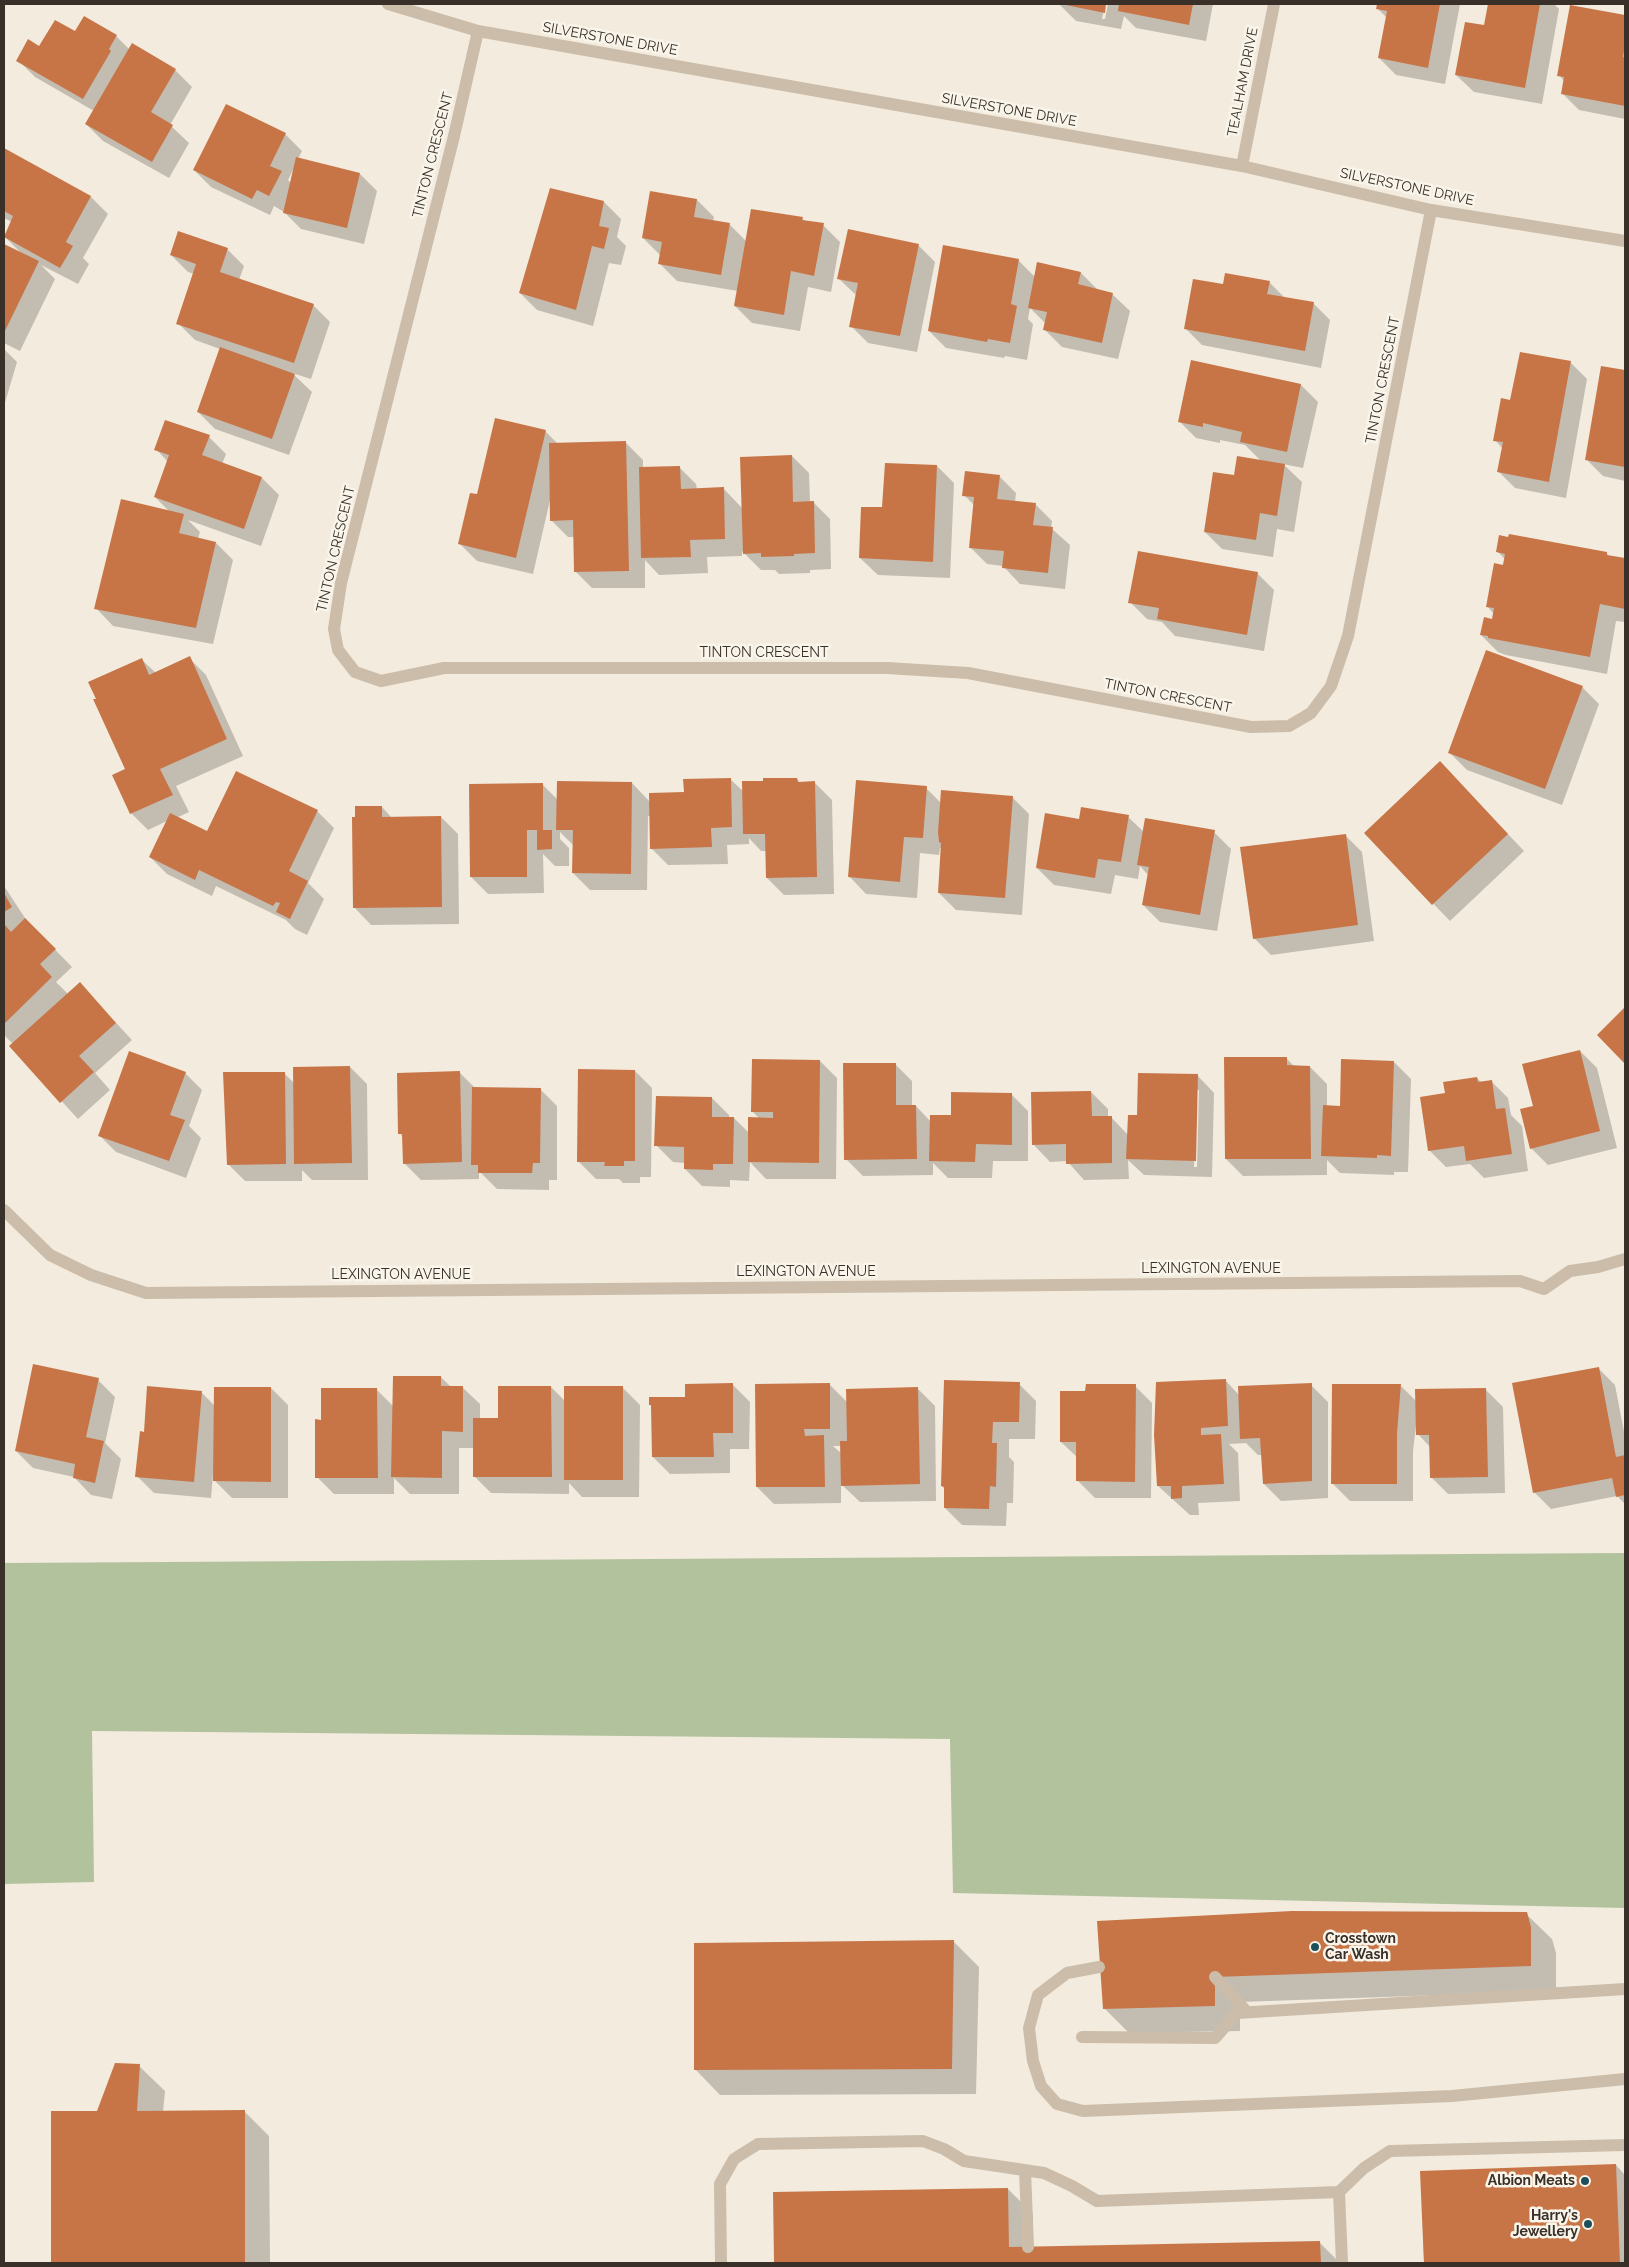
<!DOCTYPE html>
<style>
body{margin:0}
#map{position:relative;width:1629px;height:2267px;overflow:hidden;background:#f3ebde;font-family:Raleway,sans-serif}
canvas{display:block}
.frame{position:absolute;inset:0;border:5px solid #383029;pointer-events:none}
</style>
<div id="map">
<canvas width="1629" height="2267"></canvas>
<div class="frame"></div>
</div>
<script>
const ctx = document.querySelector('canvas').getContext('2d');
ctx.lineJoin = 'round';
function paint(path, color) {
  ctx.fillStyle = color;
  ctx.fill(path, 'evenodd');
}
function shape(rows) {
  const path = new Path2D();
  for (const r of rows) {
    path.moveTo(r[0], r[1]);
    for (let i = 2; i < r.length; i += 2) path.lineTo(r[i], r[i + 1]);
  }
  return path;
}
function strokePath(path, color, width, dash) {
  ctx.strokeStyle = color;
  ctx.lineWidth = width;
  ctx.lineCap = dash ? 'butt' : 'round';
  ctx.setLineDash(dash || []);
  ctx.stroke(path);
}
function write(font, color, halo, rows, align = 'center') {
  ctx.font = font + ' Raleway,sans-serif';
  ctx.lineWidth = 5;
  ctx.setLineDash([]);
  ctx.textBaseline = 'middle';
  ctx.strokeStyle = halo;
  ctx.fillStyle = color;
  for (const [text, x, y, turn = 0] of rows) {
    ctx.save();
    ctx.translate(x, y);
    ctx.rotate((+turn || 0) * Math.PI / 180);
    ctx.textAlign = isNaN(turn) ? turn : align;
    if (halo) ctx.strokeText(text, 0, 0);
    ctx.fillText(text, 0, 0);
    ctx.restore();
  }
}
const green = shape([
 [1625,1553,1625,1908,953,1893,950,1739,92,1731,94,1882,4,1884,4,1563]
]);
const shadow = shape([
 [1059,4,1105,4,1102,19,1105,19,1108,4,1213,4,1206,41,1136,28,1124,16,1121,29,1076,21],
 [1378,4,1460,4,1445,84,1396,75,1379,58,1387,18,1377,8],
 [1490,4,1554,4,1559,9,1542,104,1474,92,1456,75,1485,27],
 [1571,6,1625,16,1625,119,1579,110,1562,93,1564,81,1559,75],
 [76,33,116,36,129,49,132,45,175,70,192,87,170,125,189,143,169,178,103,141,86,124,94,111,35,77,18,60,40,47],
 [285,134,302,151,298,159,360,174,377,191,364,244,301,229,284,212,274,206,270,215,211,187,194,170],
 [294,168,291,183,288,180],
 [4,150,91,197,108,214,83,258,89,264,78,284,41,265,55,279,20,351,4,343,4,246,22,254,4,236,12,222,4,218],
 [651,192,697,200,714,217,713,221,729,224,746,241,802,218,806,222,823,225,840,242,831,292,808,287,800,331,752,323,735,306,738,291,677,281,660,264,660,255,643,238],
 [604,202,621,219,617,237,626,246,621,265,609,263,593,326,537,310,520,293],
 [918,245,935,262,917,352,868,343,851,326,856,295,838,278],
 [227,249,244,266,239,280,313,305,330,322,311,379,292,373,312,392,289,455,215,429,198,412,220,349,195,340,178,323,194,274,188,272,171,255],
 [1018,260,1035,277,1081,273,1098,290,1112,294,1130,311,1118,359,1062,347,1045,330,1046,324,1030,308,1028,319,1033,324,1027,360,1005,356,1004,358,946,348,929,331],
 [1269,282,1285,298,1313,303,1330,320,1321,368,1202,345,1185,328,1224,286],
 [4,349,17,362,4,406],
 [1570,362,1587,379,1566,498,1515,488,1498,471,1503,449,1495,440,1511,401],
 [1602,367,1625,372,1625,481,1603,476,1586,459],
 [1301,385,1318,402,1303,468,1283,464,1302,482,1294,532,1277,529,1273,557,1222,549,1205,532,1235,476,1261,461,1245,445,1220,440,1220,443,1196,438,1179,421],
 [545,431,558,444,626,443,643,460,643,468,679,467,696,484,697,489,723,488,742,508,792,456,809,473,810,502,813,502,830,519,831,569,810,570,810,573,779,574,775,570,761,570,742,551,742,556,707,557,708,573,659,575,645,560,645,588,592,588,575,571,575,537,568,537,551,520,550,500,533,574,477,561,460,544,478,495],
 [209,437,226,454,222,464,262,478,279,495,261,546,188,520,200,532,198,539,216,543,233,560,213,644,113,626,96,608,170,512,155,497,168,462,156,449],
 [937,466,954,483,950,578,878,575,860,558,883,508],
 [999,476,1016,493,1015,502,1035,504,1052,521,1051,528,1070,545,1065,589,1020,584,1003,566,987,564,970,547,975,506,964,495],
 [1498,552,1607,554,1610,557,1625,560,1625,622,1616,621,1607,674,1506,655,1498,652,1481,635,1493,620,1494,614,1487,606,1505,559],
 [1257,573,1274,590,1264,651,1175,636,1162,622,1147,619,1130,602],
 [189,658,206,675,243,756,176,786,189,812,176,818,207,833,317,811,334,828,308,883,324,899,307,935,295,929,286,920,216,886,212,896,167,874,150,857,167,821,148,830,131,813,126,769,142,660,156,673],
 [1582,687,1599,704,1562,805,1467,770,1450,753],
 [730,779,744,792,797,779,800,783,815,783,832,800,834,894,784,895,767,878,767,851,761,851,749,838,749,844,727,845,728,864,668,865,651,848,651,816,648,816,647,890,590,890,573,873,574,846,560,832,560,839,569,848,569,866,555,866,543,854,544,893,488,894,471,877,542,784,558,800,632,783,650,802],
 [1457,780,1524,851,1450,921,1365,833],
 [926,788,941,803,1012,797,1029,814,1022,915,956,910,939,893,942,848,940,848,939,855,920,853,917,898,866,894,849,876],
 [382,807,392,818,441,817,458,834,459,924,371,925,354,907],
 [1128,817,1144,832,1214,832,1231,849,1217,931,1160,922,1143,905,1148,875,1140,866,1138,879,1115,875,1111,894,1054,885,1037,868,1080,821],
 [1345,835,1362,852,1374,941,1271,955,1254,938],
 [4,886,27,921,72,967,56,982,68,994,80,984,132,1040,95,1073,110,1090,78,1119,11,1046,13,1044,4,1035],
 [1625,1009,1625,1062,1599,1035],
 [1580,1051,1597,1068,1617,1148,1548,1165,1531,1148,1534,1107],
 [1286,1058,1295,1067,1310,1067,1327,1084,1327,1107,1341,1107,1394,1062,1411,1079,1408,1172,1394,1172,1394,1175,1340,1173,1327,1160,1327,1175,1243,1176,1226,1159],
 [820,1061,837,1078,836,1179,766,1179,750,1162,749,1181,730,1180,730,1187,702,1186,685,1169,685,1163,673,1162,656,1145,712,1098,729,1115,729,1118,734,1118,750,1134,760,1119,753,1112],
 [895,1064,912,1081,912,1106,916,1106,931,1122,952,1117,1011,1094,1028,1111,1028,1161,993,1161,992,1178,948,1178,933,1163,933,1175,863,1176,846,1159],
 [350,1067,367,1084,368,1180,312,1180,302,1170,302,1181,245,1181,228,1164,284,1073,294,1083],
 [635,1071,652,1088,651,1177,640,1177,640,1183,623,1183,619,1179,596,1179,579,1162],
 [459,1072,475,1088,540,1089,557,1106,557,1180,549,1180,549,1190,497,1189,479,1171,479,1179,421,1180,404,1163,403,1137,400,1133],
 [185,1073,202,1090,189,1126,201,1138,186,1178,116,1152,99,1135],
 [1197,1075,1214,1093,1212,1177,1144,1175,1128,1160,1129,1179,1084,1180,1067,1161,1050,1162,1033,1144,1091,1092,1108,1109,1108,1117,1111,1117,1128,1135],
 [1196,1090,1199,1090,1197,1167,1194,1167],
 [1477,1078,1481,1082,1491,1081,1508,1098,1511,1115,1522,1126,1528,1171,1484,1178,1470,1164,1446,1167,1429,1150],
 [1598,1368,1615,1385,1625,1437,1625,1504,1617,1496,1551,1509,1534,1492],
 [441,1377,451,1387,462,1387,480,1404,480,1419,499,1419,551,1387,566,1402,623,1388,640,1405,639,1497,582,1497,569,1483,569,1494,491,1493,474,1476,474,1448,459,1448,459,1494,410,1494,394,1478,394,1494,334,1494,317,1477,323,1421,376,1389,393,1406],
 [98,1380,115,1397,105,1443,121,1459,112,1499,91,1495,74,1477,33,1468,16,1451],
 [1225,1380,1239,1395,1311,1385,1328,1402,1328,1498,1281,1501,1264,1484,1262,1455,1258,1455,1246,1443,1229,1444,1238,1453,1240,1501,1198,1503,1199,1515,1190,1515,1158,1486],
 [829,1384,847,1402,918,1389,935,1406,936,1501,860,1502,841,1484,841,1503,774,1504,757,1487],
 [833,1446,841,1446,842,1454],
 [1019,1384,1036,1401,1035,1439,1009,1439,1009,1457,1014,1462,1013,1503,1007,1503,1006,1526,962,1525,945,1508,945,1489,942,1486],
 [733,1385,750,1402,749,1449,730,1449,730,1473,670,1474,653,1457,653,1407,650,1405,686,1399],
 [1135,1386,1152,1403,1151,1498,1095,1498,1078,1481,1078,1458,1061,1442,1086,1392],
 [1401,1386,1417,1402,1486,1390,1503,1407,1505,1493,1448,1494,1431,1477,1430,1447,1418,1434,1417,1426,1416,1426,1413,1451,1413,1501,1350,1501,1333,1484],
 [271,1388,288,1405,288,1498,232,1498,215,1481,215,1474,213,1474,211,1498,154,1493,137,1476,201,1392,215,1406],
 [1526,1914,1552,1939,1556,1953,1556,1991,1240,2002,1240,2031,1129,2033,1104,2008,1098,1922],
 [953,1941,979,1967,976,2094,720,2095,695,2069],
 [139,2066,165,2091,163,2112,244,2111,269,2136,270,2263,52,2263,52,2112,97,2112],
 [1616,2165,1624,2174,1625,2263,1424,2263,1421,2172],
 [1008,2189,1033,2214,1033,2248,1320,2243,1340,2263,776,2263,774,2193]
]);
const building = shape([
 [1061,4,1106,4,1105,13],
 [1119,4,1193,4,1189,25,1118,11],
 [1377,4,1440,4,1428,68,1378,58,1387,11,1376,9],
 [1488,4,1540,4,1525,88,1455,75,1465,22,1484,25],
 [1570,5,1625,15,1625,45,1623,57,1625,58,1625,106,1561,94,1564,77,1557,76],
 [84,16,117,35,109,49,111,51,83,99,16,61,28,39,39,46,55,20,75,31],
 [132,43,176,69,151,112,173,125,152,162,85,124],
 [226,104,286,133,270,166,282,171,269,196,257,190,252,199,193,170],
 [4,148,91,196,67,240,66,242,73,246,60,268,4,237,13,216,4,211],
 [296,157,360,173,347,228,283,213],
 [550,188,604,201,599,226,609,228,604,249,592,246,576,310,519,293],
 [650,191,697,199,694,217,730,223,721,275,658,264,662,242,642,238],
 [751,209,803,217,802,220,824,223,814,276,791,271,784,315,734,306],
 [848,229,919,244,900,336,849,327,858,283,837,279],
 [178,231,228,248,220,272,314,304,294,363,176,324,196,264,170,255],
 [4,244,39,261,4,333],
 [943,245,1019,259,1011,304,1017,306,1010,343,988,339,987,342,928,331],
 [1037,262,1081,272,1078,284,1113,293,1102,343,1043,330,1047,312,1028,308],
 [1225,273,1270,281,1267,294,1314,302,1305,351,1184,329,1193,279,1223,284],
 [220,347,295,374,272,439,197,412],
 [1520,352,1571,361,1549,482,1497,472,1503,442,1493,441,1501,398,1510,400],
 [1191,360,1301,384,1287,452,1240,442,1242,432,1203,423,1203,427,1178,422],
 [1601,366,1625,370,1625,467,1585,460],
 [495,418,546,430,516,558,458,544,470,493,477,494],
 [165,420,210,435,202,455,262,477,244,529,154,497,169,455,154,450],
 [626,441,629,571,574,572,573,520,550,521,549,443],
 [792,455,793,502,814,501,815,553,794,554,794,556,761,557,761,553,743,554,740,457],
 [1237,456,1285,464,1277,516,1260,513,1256,540,1204,532,1213,472,1234,475],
 [885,463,937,465,933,562,859,558,861,507,882,507],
 [680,466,681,489,724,487,725,539,690,540,691,557,641,558,639,467],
 [965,471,1000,475,997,499,1036,503,1033,525,1053,527,1048,573,1002,568,1004,551,969,548,974,497,962,496],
 [121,499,184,514,179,533,216,542,196,628,94,609],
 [1509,534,1607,552,1607,555,1625,558,1625,609,1600,604,1590,657,1488,638,1488,636,1480,635,1484,617,1492,619,1494,608,1486,607,1494,563,1503,565,1505,554,1496,552,1499,535,1508,537],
 [1138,551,1258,572,1247,635,1157,619,1159,608,1128,603],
 [1486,650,1583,686,1545,789,1448,753],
 [190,656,227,739,160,769,173,795,130,814,112,775,125,769,93,699,96,699,88,682,142,658,149,675],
 [1440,761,1508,834,1432,905,1364,833],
 [236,771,318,810,289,871,308,881,290,919,276,912,280,903,276,902,273,906,199,870,195,880,149,857,170,813,207,831],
 [731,778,732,827,711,828,712,847,650,849,649,793,684,792,683,779],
 [763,778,797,778,798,782,815,781,817,877,766,878,765,834,743,834,742,781,763,781],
 [856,780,927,786,923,838,904,837,900,882,848,877],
 [557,781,632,782,631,874,572,873,573,830,556,830],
 [543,783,543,830,552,830,552,849,537,850,537,830,527,830,527,877,470,877,469,784],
 [941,790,1013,796,1005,898,938,893,941,843,939,842,938,832],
 [355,806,382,806,382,817,441,816,442,907,353,908,352,817,355,817],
 [1081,807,1129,815,1121,862,1098,859,1095,878,1036,868,1045,813,1079,819],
 [1145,818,1215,830,1200,915,1142,905,1149,867,1137,865],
 [1346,834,1358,925,1253,939,1240,847],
 [4,893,12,907,4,912],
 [25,918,56,949,40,964,52,977,4,1024,4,927,5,925,11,932],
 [80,982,116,1023,79,1056,94,1072,60,1103,9,1046],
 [1625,1007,1625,1064,1597,1035],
 [1580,1050,1600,1131,1530,1149,1520,1109,1533,1106,1522,1064],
 [129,1051,186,1072,170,1115,185,1120,169,1161,98,1136],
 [1224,1057,1287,1057,1287,1065,1310,1066,1311,1159,1225,1159],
 [752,1059,820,1060,819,1163,748,1162,748,1117,773,1118,773,1112,751,1112],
 [1341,1059,1394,1061,1391,1156,1377,1155,1377,1158,1321,1156,1323,1105,1340,1106],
 [843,1063,896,1063,896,1105,916,1105,917,1159,844,1160],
 [350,1066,352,1163,294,1164,293,1067],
 [578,1069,635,1070,635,1161,624,1161,624,1166,604,1166,605,1162,577,1162],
 [460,1071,462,1162,403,1164,402,1134,398,1134,397,1073],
 [223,1072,285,1072,286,1164,227,1165],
 [1138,1073,1198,1074,1196,1161,1126,1159,1128,1115,1137,1115],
 [1477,1077,1478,1082,1492,1080,1496,1109,1505,1108,1512,1154,1466,1161,1464,1146,1428,1151,1420,1097,1445,1093,1443,1082],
 [472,1087,541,1088,540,1163,533,1163,532,1173,478,1173,478,1165,471,1165],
 [1091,1091,1092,1116,1112,1116,1112,1163,1066,1164,1066,1144,1032,1145,1031,1092],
 [951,1092,1012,1093,1012,1145,976,1144,975,1162,929,1161,930,1115,951,1115],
 [656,1096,712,1097,712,1117,734,1117,733,1164,713,1164,713,1170,684,1169,684,1147,654,1146],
 [33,1364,99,1378,86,1437,104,1441,95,1483,73,1478,75,1464,15,1451],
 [1599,1367,1616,1457,1625,1455,1625,1495,1616,1497,1612,1478,1533,1493,1512,1383],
 [393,1376,441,1376,441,1386,463,1386,463,1432,442,1431,442,1478,391,1477],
 [1226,1379,1228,1426,1201,1428,1201,1435,1221,1434,1224,1484,1182,1486,1182,1498,1171,1499,1171,1486,1157,1486,1154,1435,1156,1382],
 [944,1380,1020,1382,1019,1422,993,1422,992,1443,997,1443,996,1487,990,1486,989,1509,944,1508,944,1487,941,1486],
 [733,1383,733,1433,713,1433,714,1457,652,1457,651,1405,649,1405,649,1397,685,1397,685,1384],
 [830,1383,830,1429,804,1429,805,1436,824,1435,825,1487,756,1487,755,1384],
 [1312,1383,1312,1481,1263,1484,1260,1438,1240,1439,1238,1386],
 [1086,1384,1136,1384,1135,1482,1076,1481,1076,1442,1060,1442,1060,1391,1085,1391],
 [1332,1384,1401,1384,1397,1433,1397,1484,1331,1484],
 [147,1386,202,1391,194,1482,135,1477,140,1431,144,1432],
 [498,1386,551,1386,552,1477,473,1477,473,1418,498,1418],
 [564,1386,623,1386,623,1480,564,1480],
 [214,1387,271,1387,271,1482,213,1481],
 [918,1387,920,1484,841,1486,840,1441,847,1441,846,1389],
 [321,1388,377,1388,378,1478,315,1478,315,1419,321,1420],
 [1486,1388,1488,1477,1430,1478,1429,1435,1416,1435,1415,1389],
 [1292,1911,1527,1912,1531,1927,1531,1966,1215,1977,1215,2006,1103,2009,1097,1921],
 [954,1940,952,2069,694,2070,694,1943],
 [115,2063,140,2064,137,2111,245,2110,245,2263,51,2263,51,2111,97,2111],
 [1616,2164,1620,2263,1424,2263,1420,2171],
 [1008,2188,1009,2247,1320,2241,1321,2263,774,2263,773,2192]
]);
const service = shape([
 [1099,1967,1067,1973,1038,1995,1029,2028,1033,2061,1041,2086,1057,2104,1083,2111,1452,2096,1625,2079],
 [1215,1977,1247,2012],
 [1082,2037,1215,2038,1237,2013,1625,1989],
 [1025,2170,1028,2247],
 [1339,2192,1342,2263],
 [721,2263,720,2184,734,2159,758,2144,923,2141,944,2149,964,2161,1044,2173,1072,2186,1097,2201,1339,2192,1364,2168,1390,2151,1625,2145]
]);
const minor = shape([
 [478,31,454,136,341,583,334,629,338,650,355,672,381,681,444,668,887,668,968,673,1251,727,1289,726,1311,713,1331,686,1348,636,1431,210],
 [1242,166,1274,4],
 [4,1210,50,1255,91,1275,146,1293,1520,1281,1544,1289,1570,1271,1598,1267,1625,1259]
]);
const tertiary = shape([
 [388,4,478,31,1242,166,1431,210,1625,241]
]);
const markers = [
 [1315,1947,5,"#1e505b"],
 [1585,2181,5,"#1e505b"],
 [1588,2224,5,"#1e505b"]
];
const streetNames = [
 ["SILVERSTONE DRIVE",610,39,10],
 ["TEALHAM DRIVE",1243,82,-79],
 ["SILVERSTONE DRIVE",1009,110,10],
 ["TINTON CRESCENT",433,155,-76],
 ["SILVERSTONE DRIVE",1407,187,12],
 ["TINTON CRESCENT",1383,380,-79],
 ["TINTON CRESCENT",336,549,-77],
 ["TINTON CRESCENT",764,653],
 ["TINTON CRESCENT",1168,696,11],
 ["LEXINGTON AVENUE",1211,1269],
 ["LEXINGTON AVENUE",806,1272],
 ["LEXINGTON AVENUE",401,1275]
];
const poiNames = [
 ["Crosstown",1325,1939,"left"],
 ["Car Wash",1325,1955,"left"],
 ["Albion Meats",1575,2181],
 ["Harry's",1578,2216],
 ["Jewellery",1578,2232]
];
paint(green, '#b1c29d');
paint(shadow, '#0003');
paint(building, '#c77547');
strokePath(service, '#cbbda9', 12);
strokePath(minor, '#cbbda9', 12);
strokePath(tertiary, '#cbbda9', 12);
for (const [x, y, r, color] of markers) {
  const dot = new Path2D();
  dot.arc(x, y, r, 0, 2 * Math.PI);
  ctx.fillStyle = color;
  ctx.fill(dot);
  strokePath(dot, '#faf5ea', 2);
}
write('14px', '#383029', '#faf5ea', streetNames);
write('bold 14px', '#383029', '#faf5ea', poiNames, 'right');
</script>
